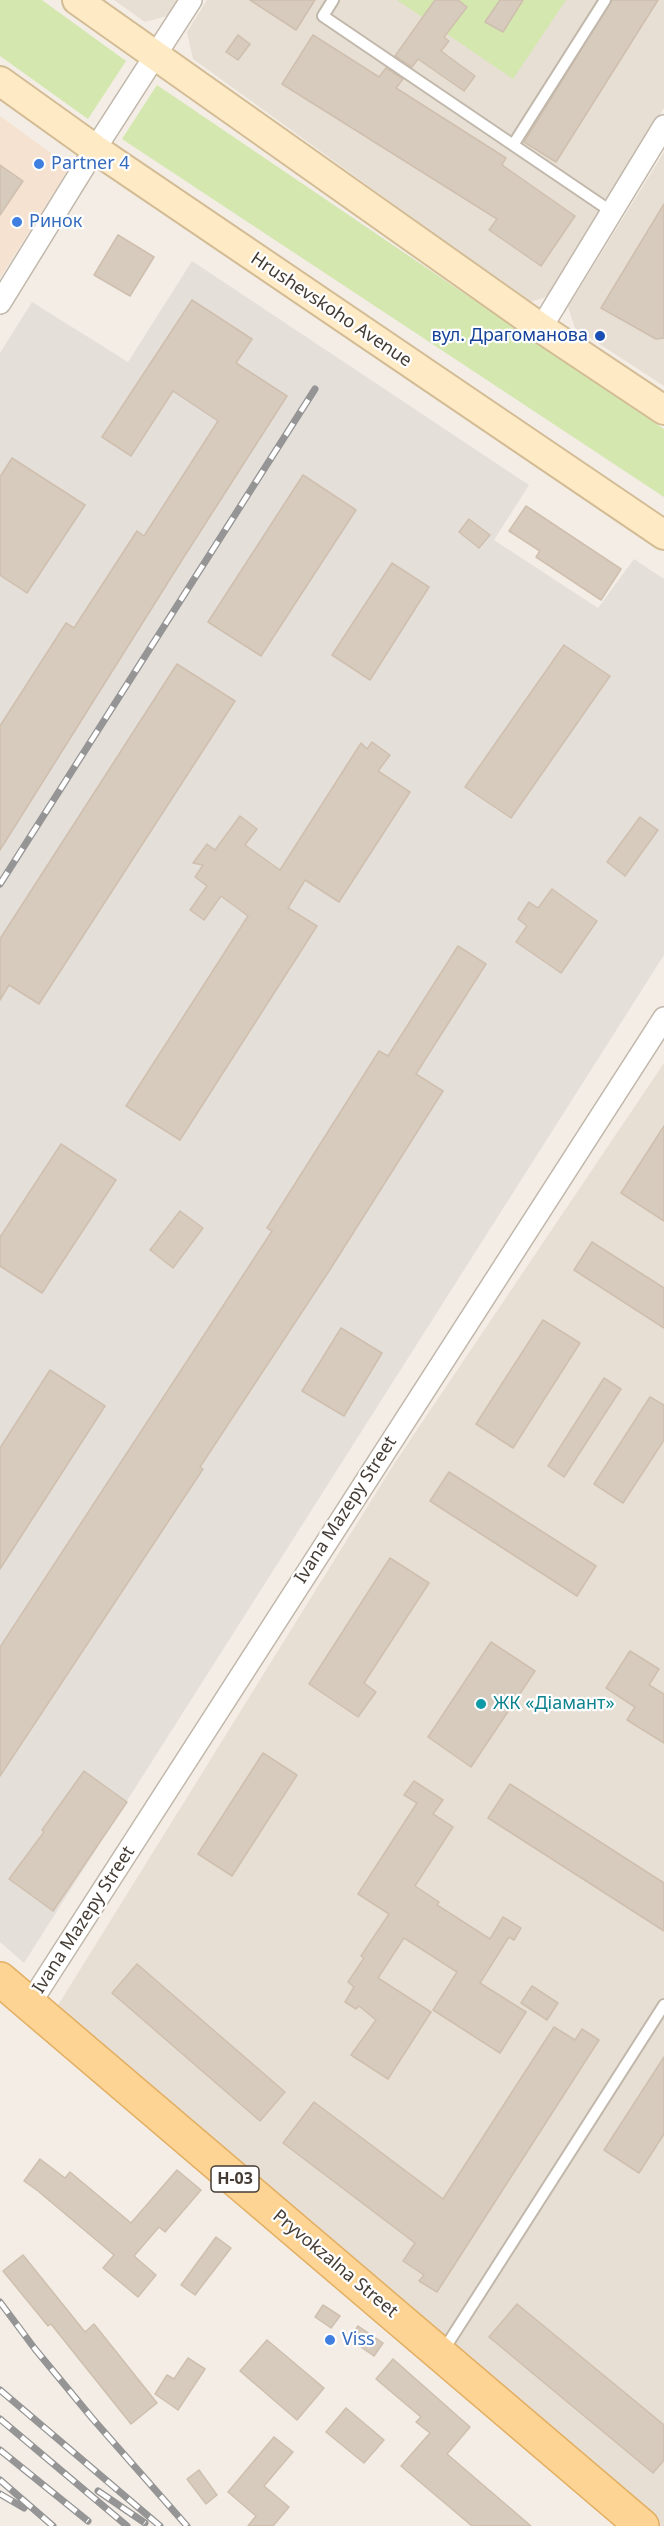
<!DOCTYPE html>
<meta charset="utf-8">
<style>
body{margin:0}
canvas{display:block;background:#f3ede5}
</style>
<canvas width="664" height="2526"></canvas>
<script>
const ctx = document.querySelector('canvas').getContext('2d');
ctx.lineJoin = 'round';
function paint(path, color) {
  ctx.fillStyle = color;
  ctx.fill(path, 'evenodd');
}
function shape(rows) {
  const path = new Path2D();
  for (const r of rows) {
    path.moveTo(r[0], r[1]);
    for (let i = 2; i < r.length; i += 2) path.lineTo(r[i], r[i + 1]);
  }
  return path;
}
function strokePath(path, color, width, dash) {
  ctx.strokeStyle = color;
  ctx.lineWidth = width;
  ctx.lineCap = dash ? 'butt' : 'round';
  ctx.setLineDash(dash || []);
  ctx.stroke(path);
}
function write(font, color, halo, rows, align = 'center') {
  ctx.font = font + ' "Noto Sans",sans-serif';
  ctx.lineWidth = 4.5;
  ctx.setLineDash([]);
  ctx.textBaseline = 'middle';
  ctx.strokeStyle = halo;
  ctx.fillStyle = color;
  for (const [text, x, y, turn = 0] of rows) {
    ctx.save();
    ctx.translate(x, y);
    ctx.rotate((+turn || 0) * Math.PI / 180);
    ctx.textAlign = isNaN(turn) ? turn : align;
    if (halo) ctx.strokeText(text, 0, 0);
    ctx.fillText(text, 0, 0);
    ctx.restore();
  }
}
const residential = shape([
 [114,0,177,0,167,16,145,22],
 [207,0,664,0,664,108,547,297,529,302,193,59,187,32],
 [664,152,664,386,575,328,568,307],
 [664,1063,664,2526,657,2526,55,2010,394,1464]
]);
const commercial = shape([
 [0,116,70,167,0,278]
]);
const industrial = shape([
 [192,261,529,485,494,540,598,608,634,559,664,579,664,955,24,1963,0,1942,0,353,32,302,128,362]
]);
const green = shape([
 [0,0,42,0,126,61,88,119,0,56],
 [397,0,566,0,513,79],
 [157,85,664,429,664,497,122,139]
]);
const building = shape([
 [250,0,315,0,296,30,250,0],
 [435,0,458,0,467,7,444,37,449,41,441,51,475,76,464,91,418,59,412,67,395,56,435,0],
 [500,0,523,0,503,32,485,22,500,0],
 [612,0,658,0,556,162,524,142,612,0],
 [238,35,250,44,238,60,226,52,238,35],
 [313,35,379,77,386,68,403,79,396,88,506,158,502,165,575,216,541,266,489,230,497,219,282,84,313,35],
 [0,165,23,181,0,215,0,165],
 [664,204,664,338,656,339,601,308,664,204],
 [118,235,154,257,130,296,94,275,118,235],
 [192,300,252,339,236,363,287,396,182,560,0,850,0,726,66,623,74,628,137,531,144,536,218,421,173,391,131,456,102,437,192,300],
 [12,458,85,505,27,593,0,575,0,477,12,458],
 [303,475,356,510,261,656,208,622,303,475],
 [526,506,621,569,601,600,536,557,540,551,509,531,526,506],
 [469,519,490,535,479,548,459,532,469,519],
 [392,563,429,587,370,680,332,655,392,563],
 [564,645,610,676,511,818,465,787,564,645],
 [177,664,235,701,39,1004,9,985,0,1000,0,939,177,664],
 [372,742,390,755,378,771,410,792,339,902,305,880,288,908,317,926,180,1140,126,1106,248,916,221,896,204,920,190,910,207,886,195,877,203,865,193,863,207,844,215,850,240,816,257,829,245,845,280,870,361,743,367,749,372,742],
 [640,817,658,830,625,876,607,862,640,817],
 [552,889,597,921,561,973,516,942,527,926,518,919,529,902,538,908,552,889],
 [458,946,486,964,416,1074,443,1091,331,1268,200,1467,203,1469,0,1776,0,1647,272,1231,267,1228,379,1051,388,1056,458,946],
 [664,1126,664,1221,621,1193,664,1126],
 [61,1144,116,1180,42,1293,0,1266,0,1237,61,1144],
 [180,1211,203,1228,173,1268,150,1250,180,1211],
 [592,1242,664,1288,664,1328,574,1270,592,1242],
 [543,1320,580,1343,513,1448,476,1424,543,1320],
 [341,1328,382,1353,344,1416,302,1391,341,1328],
 [50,1370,105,1406,0,1569,0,1448,50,1370],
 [604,1378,621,1389,564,1477,548,1466,604,1378],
 [650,1397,664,1405,664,1440,623,1503,594,1484,650,1397],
 [449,1472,596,1566,577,1596,430,1501,449,1472],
 [390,1558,429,1583,364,1683,376,1692,358,1717,309,1684,390,1558],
 [491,1642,535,1671,471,1767,428,1737,491,1642],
 [630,1651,659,1669,649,1685,664,1694,664,1743,627,1720,635,1707,606,1688,630,1651],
 [263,1753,297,1775,232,1876,198,1854,263,1753],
 [84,1771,127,1802,53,1911,9,1879,44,1832,42,1830,84,1771],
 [414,1781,443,1800,433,1814,453,1827,415,1886,439,1902,437,1905,490,1939,503,1917,521,1928,514,1940,509,1937,480,1983,526,2012,500,2053,433,2010,457,1972,404,1938,378,1978,431,2012,388,2079,351,2055,376,2020,359,2006,356,2009,345,2002,354,1987,348,1982,364,1958,361,1956,389,1914,358,1894,417,1803,404,1795,414,1781],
 [510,1784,664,1883,664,1931,488,1818,510,1784],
 [137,1964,285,2092,260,2121,112,1993,137,1964],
 [532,1986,558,2003,547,2020,521,2003,532,1986],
 [554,2027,575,2040,582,2029,599,2040,437,2292,419,2281,424,2275,403,2261,415,2243,283,2143,314,2102,443,2199,554,2027],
 [664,2057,664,2134,639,2173,604,2150,664,2057],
 [40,2159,65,2178,70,2172,131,2223,177,2170,201,2190,165,2232,159,2227,134,2256,156,2275,138,2297,103,2268,114,2255,38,2191,24,2181,40,2159],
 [216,2237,231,2248,195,2295,181,2285,216,2237],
 [23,2255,85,2332,94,2324,157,2403,131,2424,51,2324,48,2326,3,2271,23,2255],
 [517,2304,664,2425,664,2460,653,2473,489,2337,517,2304],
 [323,2305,340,2316,331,2328,315,2317,323,2305],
 [358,2326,383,2343,374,2356,349,2339,358,2326],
 [267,2340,324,2388,297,2420,240,2371,267,2340],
 [188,2358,205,2369,178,2410,155,2394,167,2375,174,2379,188,2358],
 [393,2359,470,2427,447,2454,531,2526,472,2526,401,2466,430,2433,416,2422,421,2417,376,2379,393,2359],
 [346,2408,384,2440,364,2463,326,2432,346,2408],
 [274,2437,293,2452,264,2486,289,2507,273,2526,248,2526,256,2516,228,2492,274,2437],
 [199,2470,217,2495,206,2504,187,2479,199,2470]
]);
const service = shape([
 [333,0,323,16,612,212],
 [513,145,605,0],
 [443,2351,664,2005]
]);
const minor = shape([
 [0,303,95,149,191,0],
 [541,328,664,126],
 [29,2005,664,1018]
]);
const secondary = shape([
 [77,0,541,328,664,410],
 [0,81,95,149,664,535]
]);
const primary = shape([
 [0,1979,642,2526]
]);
const rail = shape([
 [0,884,315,389],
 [0,2302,35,2349,92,2418,187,2526],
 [0,2390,160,2526],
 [0,2419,127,2526],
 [0,2450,88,2521],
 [0,2480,53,2526],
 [98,2491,145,2523],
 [0,2494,24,2508]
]);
const markers = [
 [39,164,6,"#3f7fe0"],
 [17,222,6,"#3f7fe0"],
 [600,336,6,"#1a4fb4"],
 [481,1704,6,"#0f9aa8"],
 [330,2340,6,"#3f7fe0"]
];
const shields = [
 [235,2179,48]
];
const shieldNames = [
 ["Н-03",235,2179]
];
const shopNames = [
 ["Partner 4",51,164],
 ["Ринок",29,222],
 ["Viss",342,2340]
];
const streetNames = [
 ["Hrushevskoho Avenue",331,310,34],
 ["Ivana Mazepy Street",346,1510,-57],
 ["Ivana Mazepy Street",84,1920,-57],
 ["Pryvokzalna Street",335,2264,40]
];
const transitNames = [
 ["вул. Драгоманова",588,336]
];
const cultureNames = [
 ["ЖК «Діамант»",493,1704]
];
paint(residential, '#e7dfd4');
paint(commercial, '#f5e2d0');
paint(industrial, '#e5dfda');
paint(green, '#d3e7ae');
paint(building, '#d7cbbe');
strokePath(building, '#cfbfae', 1.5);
strokePath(service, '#c1b7ab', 14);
strokePath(minor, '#c1b7ab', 24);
strokePath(secondary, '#d3bc95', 32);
strokePath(primary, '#e3af63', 36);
strokePath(service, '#fff', 10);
strokePath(minor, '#fff', 21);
strokePath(secondary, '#feeac4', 28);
strokePath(primary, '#fed494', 33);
strokePath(rail, '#959595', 7);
strokePath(rail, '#fff', 4.5, [14]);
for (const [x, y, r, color] of markers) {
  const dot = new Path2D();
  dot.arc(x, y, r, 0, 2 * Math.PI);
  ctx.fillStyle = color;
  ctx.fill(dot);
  strokePath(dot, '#fff', 2);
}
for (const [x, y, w] of shields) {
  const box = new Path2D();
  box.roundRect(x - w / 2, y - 13, w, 26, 4.5);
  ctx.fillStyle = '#fff';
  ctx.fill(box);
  strokePath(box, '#453d35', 1.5);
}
write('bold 16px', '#453d35', null, shieldNames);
write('18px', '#366cbe', '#fff', shopNames, 'left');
write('18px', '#453d35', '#fff', streetNames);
write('18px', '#164399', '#fff', transitNames, 'right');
write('18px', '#0d838f', '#fff', cultureNames, 'left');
</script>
